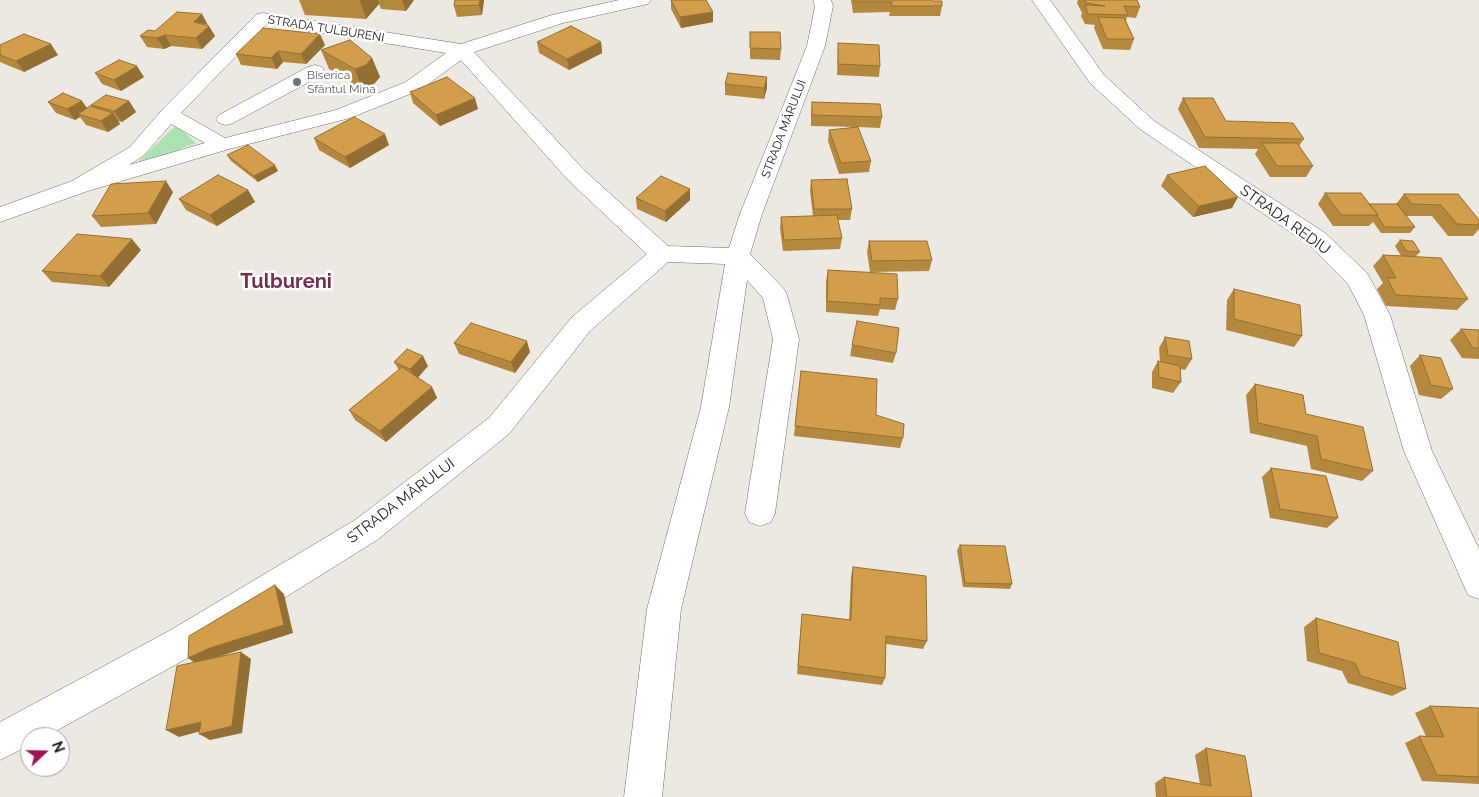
<!DOCTYPE html>
<meta charset="utf-8">
<style>
body{margin:0}
#map{position:relative;width:1479px;height:797px;overflow:hidden;background:#ece8e2;font-family:Raleway,sans-serif}
canvas{display:block}
.north{position:absolute;left:20px;top:727px;width:50px;height:50px;box-sizing:border-box;background:#fff;border:1px solid #a5a5a4;border-radius:50%;rotate:69deg;font-size:14px;font-weight:700;line-height:20px;text-align:center;color:#1f1d1b}
.north::after{content:'';display:block;margin:auto;width:18px;height:22px;background:#a01159;clip-path:polygon(50% 0,100% 100%,50% 72%,0 100%)}
</style>
<div id="map">
<canvas width="1479" height="797"></canvas>
<div class="north">N</div>
</div>
<script>
const ctx = document.querySelector('canvas').getContext('2d');
ctx.lineJoin = 'round';
function paint(path, color) {
  ctx.fillStyle = color;
  ctx.fill(path, 'evenodd');
}
function shape(rows) {
  const path = new Path2D();
  for (const r of rows) {
    path.moveTo(r[0], r[1]);
    for (let i = 2; i < r.length; i += 2) path.lineTo(r[i], r[i + 1]);
  }
  return path;
}
function strokePath(path, color, width, dash) {
  ctx.strokeStyle = color;
  ctx.lineWidth = width;
  ctx.lineCap = dash ? 'butt' : 'round';
  ctx.setLineDash(dash || []);
  ctx.stroke(path);
}
function write(font, color, halo, rows, align = 'center') {
  ctx.font = font + ' Raleway,sans-serif';
  ctx.lineWidth = 5;
  ctx.setLineDash([]);
  ctx.textBaseline = 'middle';
  ctx.strokeStyle = halo;
  ctx.fillStyle = color;
  for (const [text, x, y, turn = 0] of rows) {
    ctx.save();
    ctx.translate(x, y);
    ctx.rotate((+turn || 0) * Math.PI / 180);
    ctx.textAlign = isNaN(turn) ? turn : align;
    if (halo) ctx.strokeText(text, 0, 0);
    ctx.fillText(text, 0, 0);
    ctx.restore();
  }
}
const green = shape([
 [176,125,196,143,154,159,138,162]
]);
const minor = shape([
 [619,0,651,0,648,4,563,23,474,52,585,171,668,246,729,248,740,214,807,46,815,6,813,0,831,0,833,6,825,46,762,214,750,254,784,289,787,295,799,339,775,513,771,522,760,526,749,522,745,513,773,339,763,298,747,280,729,407,681,609,662,797,624,797,647,609,701,407,725,264,668,262,590,331,509,434,377,540,193,655,45,737,30,737,30,745,0,760,0,722,169,631,355,520,489,418,572,317,647,254,569,181,461,60,420,90,350,118,229,149,88,191,0,222,0,207,72,181,130,147,162,110,257,14,263,13,461,44,552,15,619,0],
 [267,24,446,53,406,82,336,110,225,138,181,113,267,24],
 [171,124,205,143,129,165,144,155,171,124],
 [1032,0,1050,0,1104,75,1154,121,1325,233,1367,273,1390,315,1432,451,1479,549,1479,599,1468,595,1404,451,1364,315,1348,284,1309,245,1140,129,1090,83,1032,0],
 [315,65,322,67,324,71,322,75,233,123,226,125,219,123,216,119,219,115,308,67,315,65]
]);
const wall = shape([
 [299,0,414,0,406,11,381,9,379,4,366,19,305,15],
 [484,0,482,15,457,17,454,6],
 [671,0,706,0,713,22,681,28,671,9],
 [851,0,933,0,933,1,942,6,940,16,889,16,890,12,853,13],
 [1078,0,1137,0,1140,7,1136,18,1127,17,1126,21,1134,39,1130,50,1103,49,1094,28,1095,25,1085,24,1081,16,1082,13,1077,3],
 [207,25,215,36,202,49,171,46,164,49,147,47,140,36,155,31],
 [750,32,781,49,780,60,750,59],
 [537,42,601,42,602,53,569,70,539,53],
 [838,43,880,66,879,77,837,75],
 [0,45,58,55,24,72,0,62],
 [325,45,306,64,283,62,277,69,241,65,236,54],
 [321,50,372,58,380,77,374,84,362,89,329,69],
 [95,73,144,77,121,91,102,84],
 [725,84,767,88,764,99,725,95],
 [410,92,478,109,440,126,413,103],
 [1183,98,1226,121,1304,139,1299,146,1313,166,1306,177,1270,177,1255,154,1258,149,1199,148,1178,109],
 [129,101,136,112,122,122,118,121,120,124,108,132,86,125,80,117,75,120,56,113,48,102,88,108,93,107,91,105],
 [812,102,882,117,880,128,858,127,871,161,869,172,839,174,828,141,829,130,857,127,811,126,811,113],
 [314,138,389,145,350,168,319,150],
 [227,155,278,171,258,182,231,161],
 [1167,175,1232,208,1193,217,1161,186],
 [811,180,852,209,850,220,838,220,842,238,840,249,783,251,780,228,781,217,813,216,810,191],
 [690,189,690,200,666,222,637,209,636,198],
 [248,190,255,202,217,226,186,210,179,199],
 [173,192,156,224,101,227,92,216],
 [1325,193,1369,204,1396,204,1404,194,1458,194,1479,220,1479,229,1473,236,1448,236,1432,216,1406,216,1415,227,1410,233,1381,233,1373,222,1369,226,1333,226,1318,204],
 [1400,240,1420,252,1415,257,1468,299,1457,310,1386,306,1377,289,1383,283,1373,266,1383,255,1401,256,1395,246],
 [869,241,932,260,929,271,870,272,867,252],
 [141,250,109,287,52,282,42,271],
 [828,270,898,299,895,310,880,309,878,316,826,312,826,281],
 [1234,289,1302,336,1294,347,1226,330,1227,300],
 [1461,329,1479,330,1479,359,1462,358,1450,340],
 [1165,337,1192,359,1185,370,1180,369,1181,382,1173,393,1152,388,1152,372,1158,361,1160,361,1159,348],
 [454,343,530,352,515,373,459,354],
 [852,345,896,353,893,363,850,356],
 [1420,355,1453,389,1441,399,1419,395,1410,366],
 [394,362,428,366,417,378,432,387,437,398,386,442,355,420,349,410,399,370],
 [1255,384,1306,414,1373,471,1362,481,1311,469,1307,446,1250,433,1246,395],
 [876,415,903,438,900,448,794,436,795,426],
 [1271,468,1338,518,1327,528,1270,518,1262,477],
 [960,545,1012,584,1010,589,963,587,957,550],
 [853,567,927,641,923,649,886,644,885,678,882,685,797,674,802,614,849,620,851,576],
 [1316,618,1406,689,1392,696,1348,683,1342,671,1307,661,1304,627],
 [1430,706,1479,708,1479,784,1422,781,1405,743,1419,736,1426,736,1415,713],
 [1206,748,1252,797,1156,797,1155,783,1164,777,1200,784,1195,755]
]);
const shadedWall = shape([
 [360,0,378,0,379,4,366,19,360,1],
 [402,0,414,0,406,11],
 [480,0,484,0,482,15,479,5],
 [713,12,713,22,681,28,680,17],
 [202,14,208,25,194,22],
 [209,26,215,36,202,49,196,38],
 [320,34,325,45,306,64,301,54],
 [165,35,171,46,164,49,157,38],
 [601,42,602,53,569,70,567,59],
 [51,44,58,55,24,72,16,61],
 [278,51,283,62,277,69,271,58],
 [372,58,380,77,374,84,362,89,355,69],
 [137,66,144,77,121,91,114,80],
 [767,77,767,88,764,99,764,88],
 [475,98,478,109,440,126,436,115],
 [82,101,90,112,78,114,80,117,75,120,67,109],
 [129,101,136,112,122,122,114,111],
 [113,113,120,124,108,132,101,121],
 [385,134,389,145,350,168,345,157],
 [275,165,278,171,258,182,254,176],
 [166,181,173,192,156,224,148,213],
 [690,189,690,200,666,222,665,211],
 [248,190,255,202,217,226,210,215],
 [1238,197,1232,208,1193,217,1199,206],
 [132,239,141,250,109,287,100,276],
 [527,341,530,352,515,373,511,362],
 [423,356,428,366,416,380,410,369],
 [432,387,437,398,386,442,380,431],
 [275,585,284,594,293,633,221,656,199,666,188,658],
 [241,652,251,659,242,733,210,740,199,734],
 [201,722,212,728,179,737,166,730]
]);
const building = shape([
 [455,0,480,0,479,5,454,6,455,0],
 [671,0,706,0,713,12,680,17,671,0],
 [854,0,933,0,933,1,942,1,942,6,891,6,892,2,854,2,854,0],
 [1084,0,1137,0,1140,7,1124,6,1128,15,1088,14,1085,5,1105,6,1086,3,1084,0],
 [177,12,202,14,194,22,209,26,196,38,165,35,157,38,140,36,148,30,155,31,177,12],
 [1098,17,1124,18,1134,39,1107,39,1098,17],
 [571,26,601,42,567,59,537,42,571,26],
 [263,28,320,34,301,54,278,51,271,58,236,54,263,28],
 [750,32,780,32,781,49,750,48,750,32],
 [24,34,51,44,16,61,0,55,0,45,24,34],
 [350,40,372,58,366,65,355,69,321,50,350,40],
 [838,43,879,45,880,66,838,64,838,43],
 [119,60,137,66,114,80,95,73,119,60],
 [728,73,767,77,764,88,725,84,728,73],
 [447,77,475,98,436,115,410,92,447,77],
 [63,93,82,101,67,109,48,102,63,93],
 [106,95,129,101,114,111,91,105,106,95],
 [1183,98,1213,98,1226,121,1293,123,1304,139,1205,137,1183,98],
 [812,102,880,104,882,117,812,115,812,102],
 [90,106,113,113,101,121,78,114,90,106],
 [354,117,385,134,345,157,314,138,354,117],
 [858,127,871,161,841,163,829,130,858,127],
 [1262,143,1297,143,1313,166,1277,166,1262,143],
 [248,145,275,165,254,176,227,155,248,145],
 [1205,166,1238,197,1199,206,1167,175,1205,166],
 [218,175,248,190,210,215,179,199,218,175],
 [661,176,690,189,665,211,636,198,661,176],
 [847,179,852,209,814,209,811,180,847,179],
 [166,181,148,213,92,216,111,184,166,181],
 [1325,193,1361,193,1378,215,1341,215,1325,193],
 [1404,194,1458,194,1479,220,1479,225,1457,224,1441,205,1412,204,1404,194],
 [1369,204,1397,204,1415,227,1385,227,1377,216,1378,215,1369,204],
 [837,215,842,238,784,240,781,217,837,215],
 [77,234,132,239,100,276,42,271,77,234],
 [1400,240,1413,241,1420,252,1406,251,1400,240],
 [869,241,927,241,932,260,872,261,869,241],
 [1383,255,1441,258,1468,299,1396,295,1387,278,1396,278,1383,255],
 [828,270,897,274,898,299,880,298,880,305,827,301,828,270],
 [1234,289,1300,305,1302,336,1234,319,1234,289],
 [857,321,899,328,896,353,852,345,857,321],
 [471,323,527,341,511,362,454,343,471,323],
 [1461,329,1479,330,1479,348,1473,348,1461,329],
 [1165,337,1189,341,1192,359,1168,355,1165,337],
 [407,349,423,356,410,369,394,362,407,349],
 [1420,355,1441,358,1453,389,1431,385,1420,355],
 [1158,361,1180,366,1181,382,1159,377,1158,361],
 [402,367,432,387,380,431,349,410,402,367],
 [801,371,877,379,876,415,904,424,903,438,795,426,801,371],
 [1255,384,1303,395,1306,414,1363,427,1373,471,1321,459,1317,436,1258,423,1255,384],
 [1271,468,1326,476,1338,518,1280,509,1271,468],
 [960,545,1005,546,1012,584,965,583,960,545],
 [853,567,926,576,927,641,886,636,885,678,798,666,802,614,851,620,853,567],
 [275,585,284,625,210,648,188,658,189,636,275,585],
 [1316,618,1398,642,1406,689,1361,676,1355,663,1319,653,1316,618],
 [241,652,232,726,199,734,201,722,166,730,177,666,241,652],
 [1430,706,1479,708,1479,777,1437,775,1419,736,1444,737,1430,706],
 [1206,748,1245,756,1252,797,1167,797,1164,777,1211,786,1206,748]
]);
const markers = [
 [297,82,5,"#6b7280"]
];
const farStreetnames = [
 ["STRADA TULBURENI",326,29,9],
 ["STRADA MĂRULUI",784,129,-69]
];
const farWorshipnames = [
 ["Biserica",307,75],
 ["Sfântul Mina",307,89]
];
const streetNames = [
 ["STRADA REDIU",1285,220,36],
 ["STRADA MĂRULUI",401,501,-37]
];
const districtNames = [
 ["Tulbureni",286,282]
];
paint(green, '#ace3b4');
strokePath(minor, '#716d67', 1);
paint(minor, '#fff');
paint(wall, '#b58840');
paint(shadedWall, '#946f34');
paint(building, '#d39e4b');
strokePath(building, '#946f34', 1);
for (const [x, y, r, color] of markers) {
  const dot = new Path2D();
  dot.arc(x, y, r, 0, 2 * Math.PI);
  ctx.fillStyle = color;
  ctx.fill(dot);
  strokePath(dot, '#fff', 2);
}
write('12px', '#1f1d1b', '#fff', farStreetnames);
write('12px', '#5b616d', '#fff', farWorshipnames, 'left');
write('15px', '#1f1d1b', '#fff', streetNames);
write('bold 20px', '#74304b', '#fff', districtNames);
</script>
